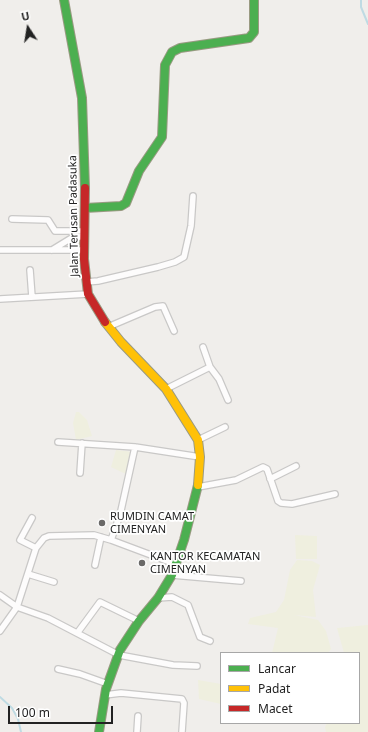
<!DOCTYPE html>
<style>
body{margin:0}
#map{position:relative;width:368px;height:732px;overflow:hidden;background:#f0eeeb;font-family:"Noto Sans",sans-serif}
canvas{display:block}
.legend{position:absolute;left:220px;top:652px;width:140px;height:72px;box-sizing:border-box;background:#fff;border:1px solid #a7a7a7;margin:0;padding:5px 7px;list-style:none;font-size:12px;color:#222}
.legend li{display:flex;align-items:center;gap:8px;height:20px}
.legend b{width:20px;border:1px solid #a7a7a7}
.north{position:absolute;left:8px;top:8px;width:40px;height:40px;-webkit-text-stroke:3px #fff;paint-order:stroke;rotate:348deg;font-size:11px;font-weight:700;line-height:16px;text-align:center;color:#222}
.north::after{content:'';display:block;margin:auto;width:14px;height:18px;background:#222;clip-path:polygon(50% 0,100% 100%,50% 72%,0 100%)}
.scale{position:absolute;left:8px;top:706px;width:105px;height:18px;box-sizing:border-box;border:2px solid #222;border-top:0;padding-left:5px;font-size:12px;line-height:14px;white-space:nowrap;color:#222;-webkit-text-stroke:3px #fff;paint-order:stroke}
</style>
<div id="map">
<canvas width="368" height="732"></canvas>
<ul class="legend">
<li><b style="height:5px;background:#4caf50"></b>Lancar</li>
<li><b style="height:5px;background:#ffc107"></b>Padat</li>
<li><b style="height:5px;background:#c62828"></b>Macet</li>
</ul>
<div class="north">U</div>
<div class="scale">100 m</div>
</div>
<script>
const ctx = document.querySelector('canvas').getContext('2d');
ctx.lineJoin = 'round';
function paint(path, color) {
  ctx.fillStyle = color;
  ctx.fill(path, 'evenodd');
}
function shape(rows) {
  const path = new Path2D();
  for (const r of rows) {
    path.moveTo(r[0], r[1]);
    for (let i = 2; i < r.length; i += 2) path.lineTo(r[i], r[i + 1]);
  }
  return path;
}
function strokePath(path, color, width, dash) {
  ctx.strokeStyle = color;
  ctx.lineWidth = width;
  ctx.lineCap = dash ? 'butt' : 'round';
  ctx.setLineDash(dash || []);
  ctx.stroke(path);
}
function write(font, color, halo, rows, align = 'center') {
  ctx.font = font + ' "Noto Sans",sans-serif';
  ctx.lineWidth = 3.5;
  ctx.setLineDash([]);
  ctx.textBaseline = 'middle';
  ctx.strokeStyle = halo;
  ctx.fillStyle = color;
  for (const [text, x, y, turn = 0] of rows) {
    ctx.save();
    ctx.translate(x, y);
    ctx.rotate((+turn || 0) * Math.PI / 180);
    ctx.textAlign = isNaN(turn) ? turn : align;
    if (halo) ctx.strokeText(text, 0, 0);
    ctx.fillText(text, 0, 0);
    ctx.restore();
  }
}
const farmland = shape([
 [76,412,79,412,87,420,92,436,76,440,73,423],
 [116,450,133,452,128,475,111,467],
 [295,535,317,536,317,559,296,559],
 [297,560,312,561,320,565,313,590,316,617,294,615,318,620,326,631,331,649,328,653,272,653,278,628,248,624,250,618,276,612,284,600,290,570],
 [368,625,368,732,326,732,325,727,327,723,359,723,359,653,344,653,337,628],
 [198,680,221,684,221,704,199,699]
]);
const stream = shape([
 [361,0,361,7,368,24],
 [0,697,12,708,18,719,21,732]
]);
const street = shape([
 [12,219,48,220,55,231,85,231],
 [0,250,84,250],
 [52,250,70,239,84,236],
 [30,270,32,297],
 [86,282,98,281,158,267,175,262,184,257,191,226,193,196],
 [0,299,88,294],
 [108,327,155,307,163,306,174,331],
 [203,347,210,367],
 [166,389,210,367,219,379,228,400],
 [198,440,225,427],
 [58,442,135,447,200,457],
 [80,473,82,443],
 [270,479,296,466],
 [198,487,236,480,263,467,267,469,278,501,281,503,292,504,335,494],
 [32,518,20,540,36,548],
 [111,540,120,515,135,447],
 [95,565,101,537],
 [28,574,54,582],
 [172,575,241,581],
 [0,595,17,607,48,618,119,655,173,665,197,666],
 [158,598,172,597,188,605,200,637,210,641],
 [0,631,17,607,36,548,44,538,49,536,94,535,111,540,175,564],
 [78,632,100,602,139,621],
 [58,669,80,674,108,684],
 [105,695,121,693,182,699,184,703,182,732],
 [137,732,138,716]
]);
const fast = shape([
 [64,0,82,98,85,188],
 [85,208,121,206,126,203,139,171,162,137,165,65,172,52,180,48,249,38,254,32,254,0],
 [99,732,106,689,120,650,139,621,158,598,172,575,184,540,198,485]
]);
const slow = shape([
 [105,322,121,342,166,389,198,440,200,457,198,485]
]);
const jam = shape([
 [85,188,84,259,88,294,105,322]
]);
const markers = [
 [102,523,4,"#6a6968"],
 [142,563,4,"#6a6968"]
];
const streetNames = [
 ["Jalan Terusan Padasuka",74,216,-91]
];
const poiNames = [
 ["RUMDIN CAMAT",110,517],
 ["CIMENYAN",110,530],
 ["KANTOR KECAMATAN",150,557],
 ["CIMENYAN",150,570]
];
paint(farmland, '#efefdf');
strokePath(stream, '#bfdbe3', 2);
strokePath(street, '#c9c8c7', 8);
strokePath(fast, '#999a82', 10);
strokePath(slow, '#999a82', 10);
strokePath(jam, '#999a82', 10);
strokePath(street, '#fdfcfc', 5.5);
strokePath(fast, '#4caf50', 8);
strokePath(slow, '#ffc107', 8);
strokePath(jam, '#c62828', 8);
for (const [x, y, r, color] of markers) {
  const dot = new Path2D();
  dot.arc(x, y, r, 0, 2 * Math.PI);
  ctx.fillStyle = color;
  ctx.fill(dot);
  strokePath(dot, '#fff', 1.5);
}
write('11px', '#222', '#fff', streetNames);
write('11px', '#222', '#fff', poiNames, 'left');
</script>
